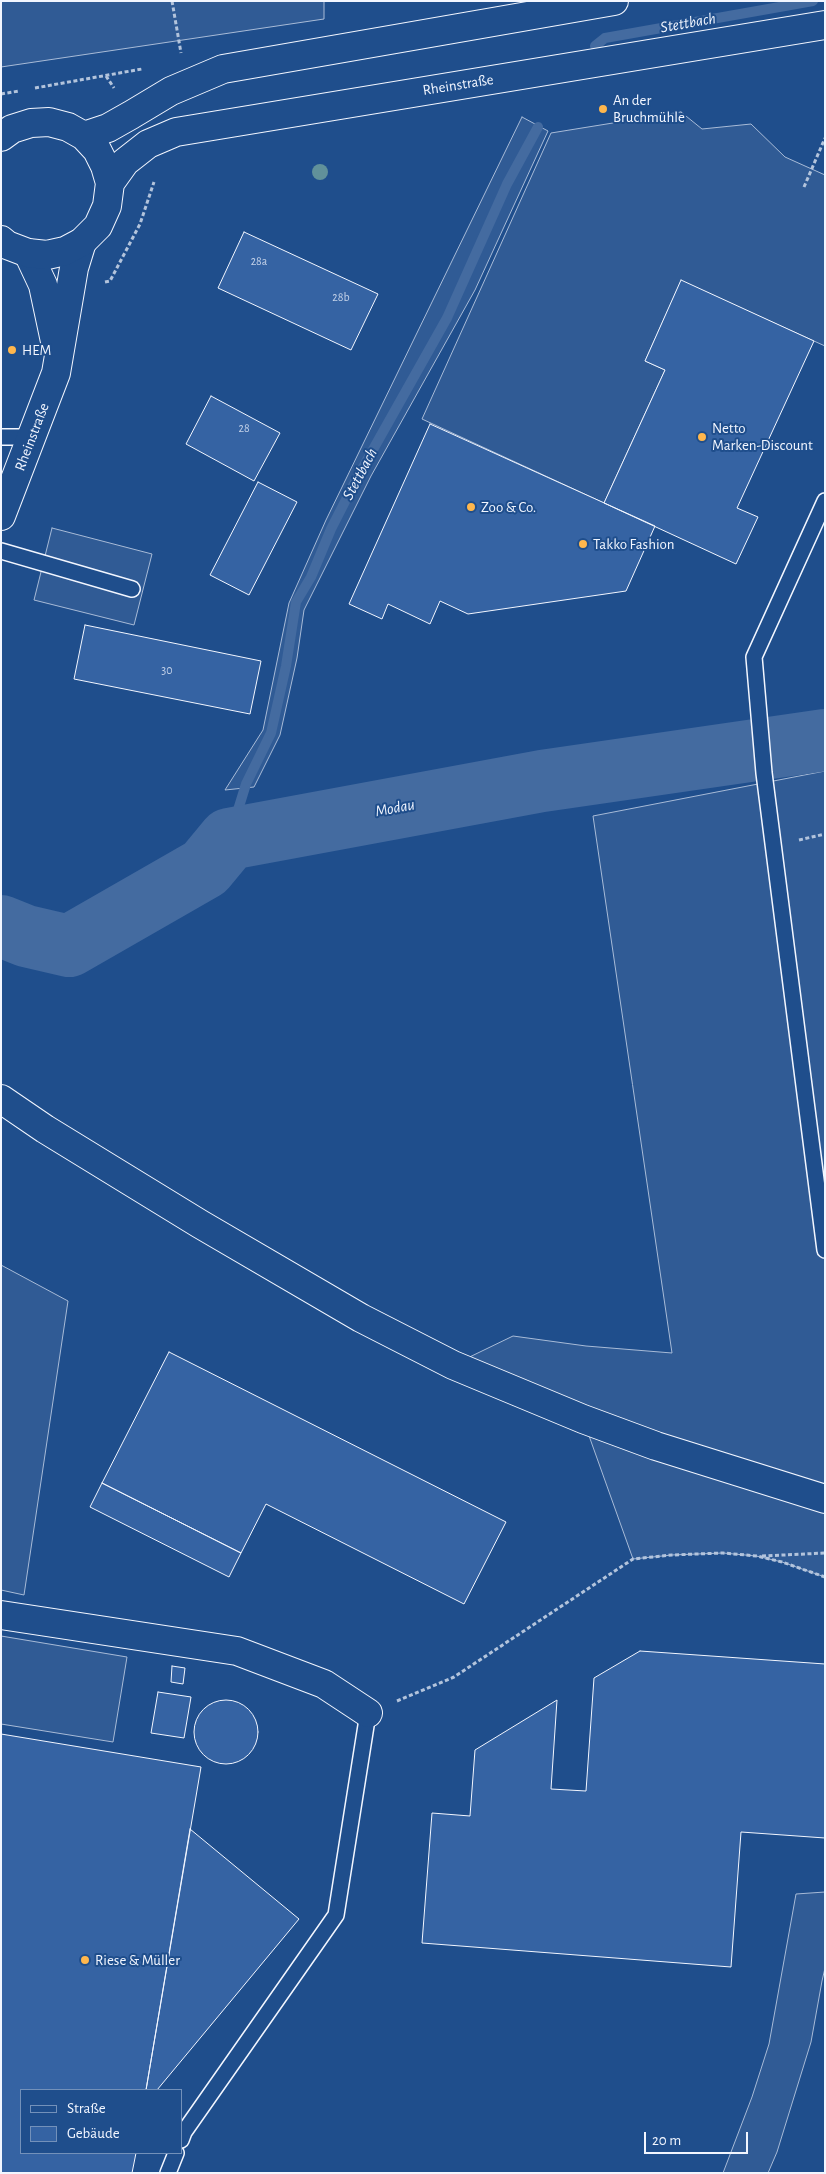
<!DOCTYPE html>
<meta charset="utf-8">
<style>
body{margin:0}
#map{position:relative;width:826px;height:2174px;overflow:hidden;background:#1f4e8c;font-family:"Alegreya Sans",sans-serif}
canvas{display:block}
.frame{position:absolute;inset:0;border:2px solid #f2f6ff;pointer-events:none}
.legend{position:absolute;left:20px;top:2089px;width:162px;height:65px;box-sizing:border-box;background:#1f4e8c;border:1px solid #7391ba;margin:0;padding:6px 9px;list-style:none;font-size:15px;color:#f2f6ff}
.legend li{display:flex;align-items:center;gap:10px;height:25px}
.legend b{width:25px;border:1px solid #7391ba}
.scale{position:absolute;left:644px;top:2132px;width:104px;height:22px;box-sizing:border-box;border:2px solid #f2f6ff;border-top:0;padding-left:6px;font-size:15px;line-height:18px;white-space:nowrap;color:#f2f6ff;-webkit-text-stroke:4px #1f4e8c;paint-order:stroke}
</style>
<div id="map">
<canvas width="826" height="2174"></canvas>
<div class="frame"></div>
<ul class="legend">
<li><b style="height:6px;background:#1f4e8c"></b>Straße</li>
<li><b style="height:14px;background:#3563a3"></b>Gebäude</li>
</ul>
<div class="scale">20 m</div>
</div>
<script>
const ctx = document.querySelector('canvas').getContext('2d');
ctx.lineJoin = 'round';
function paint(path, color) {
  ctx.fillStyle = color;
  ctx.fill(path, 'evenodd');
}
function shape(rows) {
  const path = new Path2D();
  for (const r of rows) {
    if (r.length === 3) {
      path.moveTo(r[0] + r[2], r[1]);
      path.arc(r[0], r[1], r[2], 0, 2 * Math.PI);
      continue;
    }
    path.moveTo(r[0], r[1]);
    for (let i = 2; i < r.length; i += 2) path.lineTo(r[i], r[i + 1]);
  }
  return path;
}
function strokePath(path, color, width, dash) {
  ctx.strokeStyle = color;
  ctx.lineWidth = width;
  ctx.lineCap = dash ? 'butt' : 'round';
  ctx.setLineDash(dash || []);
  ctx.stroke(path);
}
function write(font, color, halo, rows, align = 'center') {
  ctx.font = font + ' "Alegreya Sans",sans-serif';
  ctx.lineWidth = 4;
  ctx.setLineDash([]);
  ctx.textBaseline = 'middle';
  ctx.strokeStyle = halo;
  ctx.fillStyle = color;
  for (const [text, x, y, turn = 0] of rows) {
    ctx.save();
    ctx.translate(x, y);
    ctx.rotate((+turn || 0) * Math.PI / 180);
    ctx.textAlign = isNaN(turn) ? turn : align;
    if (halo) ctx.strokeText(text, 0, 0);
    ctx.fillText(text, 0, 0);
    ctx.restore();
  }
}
const built = shape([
 [1,1,324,1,324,19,1,67,1,1],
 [681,112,702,129,751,124,785,157,825,175,825,346,681,281,645,361,665,370,604,503,422,419,551,133,681,112],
 [522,117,548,131,475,290,371,476,304,610,297,658,280,735,254,787,225,790,263,730,289,603,326,520,522,117],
 [52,528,152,554,134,625,34,600,52,528],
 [825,771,825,1577,782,1562,756,1556,723,1553,672,1555,633,1559,583,1419,453,1365,513,1336,586,1346,672,1353,593,816,825,771],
 [1,1265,68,1301,24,1595,1,1590,1,1265],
 [1,1636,127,1657,113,1742,1,1724,1,1636],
 [825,1892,825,1968,822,1981,811,2042,777,2152,768,2173,723,2173,752,2097,769,2044,796,1894,825,1892]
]);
const stream = shape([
 [595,46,605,38,813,1],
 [229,839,246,784,271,733,286,666,296,602,311,577,331,529,357,478,447,318,507,184,538,127]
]);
const river = shape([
 [1,926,26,936,69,946,205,868,229,839,542,781,825,740]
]);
const building = shape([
 [244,232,378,294,351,350,218,288,244,232],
 [681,280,814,341,737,508,758,517,736,564,604,503,665,370,645,361,681,280],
 [211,396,280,433,254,481,186,444,211,396],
 [430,424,655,526,626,591,468,614,440,601,430,624,388,604,382,619,349,604,430,424],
 [258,482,297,502,249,595,210,575,258,482],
 [85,625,261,661,250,714,74,679,85,625],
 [169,1352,506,1522,464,1604,266,1504,241,1553,102,1483,169,1352],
 [102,1483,241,1553,229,1577,90,1507,102,1483],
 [640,1651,825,1664,825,1838,741,1832,731,1967,422,1943,432,1813,470,1816,475,1750,557,1700,551,1789,586,1791,594,1678,640,1651],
 [172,1666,185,1668,183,1684,171,1682,172,1666],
 [158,1692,191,1697,184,1738,151,1733,158,1692],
 [226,1732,32],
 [1,1734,201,1767,146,2090,21,2090,21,2153,136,2153,132,2173,1,2173,1,1734],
 [190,1829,299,1919,157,2090,146,2090,190,1829]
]);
const path = shape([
 [172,1,181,53],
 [106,76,114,88],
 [35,88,142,69],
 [1,94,19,91],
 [804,187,825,138],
 [105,282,110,281,140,224,154,182],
 [799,840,825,834],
 [762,1556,825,1553],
 [397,1701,454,1677,633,1559,672,1555,723,1553,757,1556,782,1562,825,1577]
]);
const lane = shape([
 [1,437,32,437],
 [825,501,754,657,764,773,825,1250],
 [1,551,132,589],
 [181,2140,184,2132,336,1915,368,1713],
 [168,2173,176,2153]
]);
const street = shape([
 [28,253,43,285,56,346],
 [1,516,56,373,74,268,82,242],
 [1,1615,237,1651,324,1684,368,1713]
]);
const secondary = shape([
 [84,136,108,128,131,115,171,91,223,69,614,1],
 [1,137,12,129,31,123,49,122,68,127,84,136,97,150,105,166,110,183,107,206,98,226,82,242,65,251,47,255,28,253,7,245,1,240],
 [110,183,125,162,148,144,176,132,825,25]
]);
const primary = shape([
 [1,1099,45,1129,200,1224,361,1318,453,1365,583,1419,656,1446,825,1499]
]);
const trees = [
 [320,172]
];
const markers = [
 [603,109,5,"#ffb74d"],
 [12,350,5,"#ffb74d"],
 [702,437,5,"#ffb74d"],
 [471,507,5,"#ffb74d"],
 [583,544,5,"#ffb74d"],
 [85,1960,5,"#ffb74d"]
];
const numberNames = [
 ["28a",259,261],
 ["28b",341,297],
 ["28",244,428],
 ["30",167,670]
];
const streetNames = [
 ["Rheinstraße",458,85,-9],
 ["Rheinstraße",32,437,-69]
];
const poiNames = [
 ["An der",613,100],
 ["Bruchmühle",613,117],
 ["HEM",22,350],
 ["Netto",712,428],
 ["Marken-Discount",712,445],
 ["Zoo & Co.",481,507],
 ["Takko Fashion",593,544],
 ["Riese & Müller",95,1960]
];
const waterNames = [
 ["Stettbach",688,23,-10],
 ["Stettbach",360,474,-62],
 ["Modau",395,808,-10]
];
paint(built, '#305b95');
strokePath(built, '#a8bbd7', 1);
strokePath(stream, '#446ba0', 10);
strokePath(river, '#446ba0', 62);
paint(building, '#3563a3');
strokePath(building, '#f2f6ff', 1);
strokePath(lane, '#f2f6ff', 18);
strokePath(street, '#f2f6ff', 30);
strokePath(secondary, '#f2f6ff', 30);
strokePath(primary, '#f2f6ff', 30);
strokePath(path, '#b3c4dc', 3, [4, 2.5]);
strokePath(lane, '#1f4e8c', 15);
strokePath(street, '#1f4e8c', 28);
strokePath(secondary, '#1f4e8c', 28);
strokePath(primary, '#1f4e8c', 28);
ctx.fillStyle = '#61919a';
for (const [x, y] of trees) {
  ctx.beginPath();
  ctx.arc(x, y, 8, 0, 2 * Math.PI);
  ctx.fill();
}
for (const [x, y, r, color] of markers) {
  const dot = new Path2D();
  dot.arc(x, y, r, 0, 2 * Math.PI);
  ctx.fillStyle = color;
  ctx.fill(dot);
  strokePath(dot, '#1f4e8c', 2);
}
write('12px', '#c3d1e8', null, numberNames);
write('15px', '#f2f6ff', '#1f4e8c', streetNames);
write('15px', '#f2f6ff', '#1f4e8c', poiNames, 'left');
write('italic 16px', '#f2f6ff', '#1f4e8c', waterNames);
</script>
